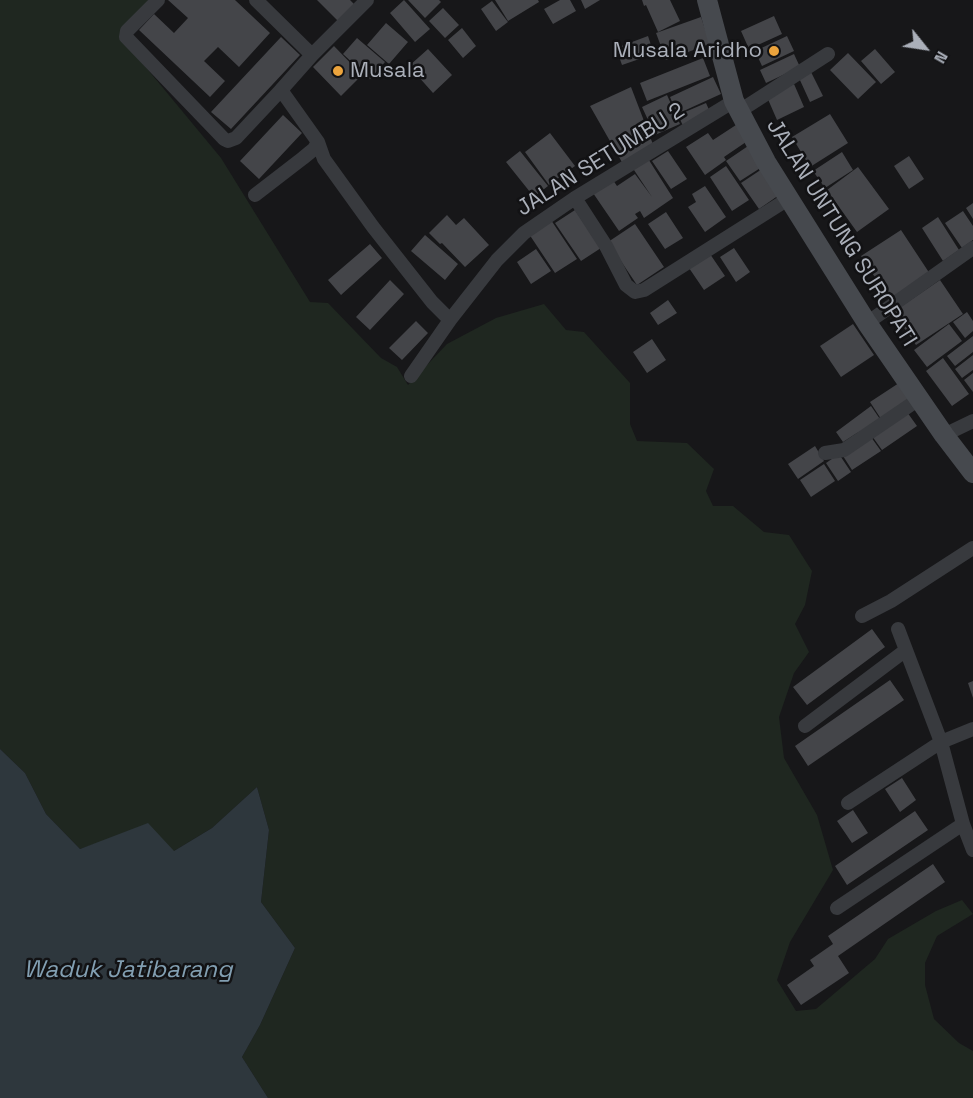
<!DOCTYPE html>
<style>
body{margin:0}
#map{position:relative;width:973px;height:1098px;overflow:hidden;background:#171719;font-family:"Space Grotesk",sans-serif}
canvas{display:block}
.north{position:absolute;left:895px;top:18px;width:60px;height:60px;-webkit-text-stroke:4px #121214;paint-order:stroke;rotate:120deg;font-size:16px;font-weight:700;line-height:24px;text-align:center;color:#aaafb9}
.north::after{content:'';display:block;margin:auto;width:21px;height:27px;background:#aaafb9;clip-path:polygon(50% 0,100% 100%,50% 72%,0 100%)}
</style>
<div id="map">
<canvas width="973" height="1098"></canvas>
<div class="north">N</div>
</div>
<script>
const ctx = document.querySelector('canvas').getContext('2d');
ctx.lineJoin = 'round';
function paint(path, color) {
  ctx.fillStyle = color;
  ctx.fill(path, 'evenodd');
}
function shape(rows) {
  const path = new Path2D();
  for (const r of rows) {
    path.moveTo(r[0], r[1]);
    for (let i = 2; i < r.length; i += 2) path.lineTo(r[i], r[i + 1]);
  }
  return path;
}
function strokePath(path, color, width, dash) {
  ctx.strokeStyle = color;
  ctx.lineWidth = width;
  ctx.lineCap = dash ? 'butt' : 'round';
  ctx.setLineDash(dash || []);
  ctx.stroke(path);
}
function write(font, color, halo, rows, align = 'center') {
  ctx.font = font + ' "Space Grotesk",sans-serif';
  ctx.lineWidth = 5;
  ctx.setLineDash([]);
  ctx.textBaseline = 'middle';
  ctx.strokeStyle = halo;
  ctx.fillStyle = color;
  for (const [text, x, y, turn = 0] of rows) {
    ctx.save();
    ctx.translate(x, y);
    ctx.rotate((+turn || 0) * Math.PI / 180);
    ctx.textAlign = isNaN(turn) ? turn : align;
    if (halo) ctx.strokeText(text, 0, 0);
    ctx.fillText(text, 0, 0);
    ctx.restore();
  }
}
const green = shape([
 [0,0,152,0,120,36,221,158,310,302,328,303,381,358,397,367,408,385,447,344,496,318,544,304,566,330,584,332,630,383,630,424,637,441,687,443,714,469,706,491,713,506,733,506,764,532,789,535,812,571,805,605,795,624,809,652,794,673,779,717,784,758,817,815,833,870,790,942,777,980,796,1011,816,1009,875,959,888,939,936,911,962,900,973,914,937,936,925,963,925,985,934,1019,959,1043,973,1051,973,1098,268,1098,242,1057,260,1025,295,948,261,902,269,830,257,787,212,828,174,851,110,839,80,849,46,814,25,773,0,749]
]);
const water = shape([
 [0,749,25,773,46,814,80,849,148,823,174,851,212,828,257,787,269,830,261,902,295,948,260,1025,242,1057,268,1098,0,1098]
]);
const building = shape([
 [168,0,235,0,270,33,239,67,218,47,204,61,225,81,210,97,139,30,154,14,174,33,188,18],
 [317,0,350,0,356,6,340,23],
 [404,0,430,29,415,42,390,13],
 [408,0,439,0,441,2,425,18],
 [495,0,538,0,539,2,508,21],
 [560,0,570,0,576,11,553,24,544,9],
 [581,0,600,0,585,9],
 [642,0,670,0,680,21,658,32,646,5,644,6],
 [492,1,508,22,496,31,481,9],
 [443,8,459,25,445,38,429,21],
 [774,16,782,34,749,49,741,31],
 [701,17,710,44,666,60,656,33],
 [386,23,408,42,389,64,367,45],
 [462,28,476,46,463,58,448,40],
 [648,36,654,54,622,65,616,48],
 [787,36,794,51,762,66,755,51],
 [281,37,300,55,231,129,211,112],
 [357,38,385,62,370,79,343,54],
 [334,46,362,75,341,96,313,67],
 [428,49,452,75,433,93,409,66],
 [875,49,895,72,881,84,861,61],
 [848,53,876,82,858,99,830,70],
 [794,54,800,67,766,83,760,70],
 [703,58,710,76,647,101,640,83],
 [811,72,823,96,810,102,799,78],
 [713,77,721,94,677,114,670,97],
 [794,84,804,107,777,120,767,97],
 [631,87,654,147,623,164,590,106],
 [667,95,680,124,655,135,642,107],
 [706,103,710,112,684,128,678,115],
 [830,114,848,143,810,167,792,137],
 [283,115,302,133,259,179,240,161],
 [736,125,746,142,724,157,726,160,705,175,686,147,708,133,713,140],
 [550,133,575,166,549,185,525,152],
 [751,144,765,165,740,181,726,161],
 [520,151,548,186,534,197,506,162],
 [668,151,687,179,671,189,652,161],
 [842,152,853,170,825,188,813,171],
 [909,156,924,179,909,189,894,166],
 [647,157,673,198,644,218,640,211,635,214,638,218,619,231,593,193,613,180,617,186,635,174,652,197,632,167],
 [726,166,749,200,732,211,710,177],
 [765,167,782,193,759,209,741,183],
 [858,167,889,209,857,232,827,190],
 [705,186,726,217,705,232,688,207,696,202,692,194],
 [973,203,973,219,966,208],
 [575,210,601,248,581,261,555,223],
 [963,211,973,226,973,240,962,248,945,223],
 [666,212,683,238,665,249,648,224],
 [447,215,456,225,464,218,489,245,465,267,442,243,440,244,429,233],
 [938,217,959,250,943,261,922,228],
 [551,220,577,259,555,273,529,234],
 [635,224,664,267,637,285,608,242],
 [901,230,930,274,890,300,861,256],
 [425,235,458,264,445,280,411,251],
 [370,244,382,258,341,295,328,280],
 [734,248,750,272,736,282,720,257],
 [536,249,551,271,531,284,517,262],
 [710,254,725,276,704,290,689,268],
 [390,280,404,294,370,330,356,317],
 [940,280,963,314,916,345,893,312],
 [668,300,677,313,658,325,650,313],
 [967,312,973,321,973,331,965,338,953,322],
 [416,321,428,333,402,360,389,348],
 [853,324,874,355,841,377,820,346],
 [949,324,962,341,927,367,914,350],
 [973,336,973,352,955,366,947,356],
 [652,339,666,360,647,373,633,352],
 [973,355,973,370,962,378,955,369],
 [943,358,969,394,952,406,926,371],
 [973,373,973,392,964,380],
 [902,381,915,400,883,422,870,402],
 [871,406,882,422,857,433,843,442,836,432],
 [907,412,917,426,882,450,872,436],
 [871,437,881,451,852,470,843,456],
 [815,446,824,461,798,479,788,464],
 [839,454,851,472,838,481,826,463],
 [824,464,835,481,811,497,800,480],
 [872,629,885,647,807,705,793,687],
 [890,680,904,700,808,766,795,746],
 [973,681,973,698,968,683],
 [902,778,916,800,900,812,885,789],
 [853,810,868,833,852,843,837,821],
 [915,811,928,830,847,885,835,866],
 [933,864,945,882,838,956,849,973,801,1005,787,985,814,966,810,960,833,944,828,936]
]);
const minor = shape([
 [158,0,127,31,126,37,224,139,228,141,236,138,281,90],
 [256,0,312,55],
 [367,0,312,55,281,90,318,142,324,159,373,227,432,302,450,320,497,260,524,233,575,198,734,101],
 [738,112,828,54],
 [255,195,303,158,314,149,318,142],
 [575,198,606,246,626,285,635,292,644,290,788,199],
 [867,323,973,248],
 [411,376,450,320],
 [944,435,973,421],
 [825,453,844,450,919,399],
 [862,616,891,601,973,548],
 [898,629,941,742,963,824,973,850],
 [805,726,906,650],
 [848,803,941,742,973,729],
 [837,908,963,824]
]);
const secondary = shape([
 [707,0,734,101,766,162,867,323,944,435,973,473]
]);
const markers = [
 [774,51,6,"#eca43d"],
 [338,71,6,"#eca43d"]
];
const poiNames = [
 ["Musala Aridho",762,51],
 ["Musala",350,71,"left"]
];
const streetNames = [
 ["JALAN SETUMBU 2",601,160,-32],
 ["JALAN UNTUNG SUROPATI",841,233,58]
];
const waterNames = [
 ["Waduk Jatibarang",128,970]
];
paint(green, '#1f2720');
paint(water, '#2e373d');
paint(building, '#444549');
strokePath(minor, '#383a3e', 14);
strokePath(secondary, '#46494e', 20);
for (const [x, y, r, color] of markers) {
  const dot = new Path2D();
  dot.arc(x, y, r, 0, 2 * Math.PI);
  ctx.fillStyle = color;
  ctx.fill(dot);
  strokePath(dot, '#121214', 2);
}
write('22px', '#aaafb9', '#121214', poiNames, 'right');
write('22px', '#aaafb9', '#121214', streetNames);
write('italic 24px', '#829fb2', '#121214', waterNames);
</script>
